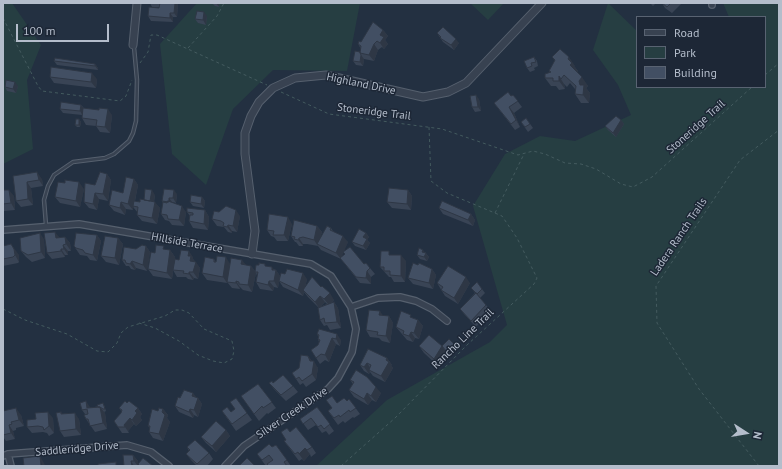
<!DOCTYPE html>
<style>
body{margin:0}
#map{position:relative;width:782px;height:469px;overflow:hidden;background:#233041;font-family:"PT Sans",sans-serif}
canvas{display:block}
.frame{position:absolute;inset:0;border:4px solid #b4bdcb;pointer-events:none}
.legend{position:absolute;left:636px;top:16px;width:130px;height:72px;box-sizing:border-box;background:#1d2736;border:1px solid #596372;margin:0;padding:5px 7px;list-style:none;font-size:12px;color:#b4bdcb}
.legend li{display:flex;align-items:center;gap:8px;height:20px}
.legend b{width:20px;border:1px solid #596372}
.north{position:absolute;left:726px;top:413px;width:40px;height:40px;-webkit-text-stroke:3px #1d2736;paint-order:stroke;rotate:102deg;font-size:11px;font-weight:700;line-height:16px;text-align:center;color:#b4bdcb}
.north::after{content:'';display:block;margin:auto;width:14px;height:18px;background:#b4bdcb;clip-path:polygon(50% 0,100% 100%,50% 72%,0 100%)}
.scale{position:absolute;left:16px;top:24px;width:93px;height:18px;box-sizing:border-box;border:2px solid #b4bdcb;border-top:0;padding-left:5px;font-size:12px;line-height:14px;white-space:nowrap;color:#b4bdcb;-webkit-text-stroke:3px #1d2736;paint-order:stroke}
</style>
<div id="map">
<canvas width="782" height="469"></canvas>
<div class="frame"></div>
<ul class="legend">
<li><b style="height:5px;background:#384251"></b>Road</li>
<li><b style="height:11px;background:#263e42"></b>Park</li>
<li><b style="height:11px;background:#424f63"></b>Building</li>
</ul>
<div class="north">N</div>
<div class="scale">100 m</div>
</div>
<script>
const ctx = document.querySelector('canvas').getContext('2d');
ctx.lineJoin = 'round';
function paint(path, color) {
  ctx.fillStyle = color;
  ctx.fill(path, 'evenodd');
}
function shape(rows) {
  const path = new Path2D();
  for (const r of rows) {
    path.moveTo(r[0], r[1]);
    for (let i = 2; i < r.length; i += 2) path.lineTo(r[i], r[i + 1]);
  }
  return path;
}
function strokePath(path, color, width, dash) {
  ctx.strokeStyle = color;
  ctx.lineWidth = width;
  ctx.lineCap = dash ? 'butt' : 'round';
  ctx.setLineDash(dash || []);
  ctx.stroke(path);
}
function write(font, color, halo, rows, align = 'center') {
  ctx.font = font + ' "PT Sans",sans-serif';
  ctx.lineWidth = 3;
  ctx.setLineDash([]);
  ctx.textBaseline = 'middle';
  ctx.strokeStyle = halo;
  ctx.fillStyle = color;
  for (const [text, x, y, turn = 0] of rows) {
    ctx.save();
    ctx.translate(x, y);
    ctx.rotate((+turn || 0) * Math.PI / 180);
    ctx.textAlign = isNaN(turn) ? turn : align;
    if (halo) ctx.strokeText(text, 0, 0);
    ctx.fillText(text, 0, 0);
    ctx.restore();
  }
}
const green = shape([
 [3,3,12,3,41,45,27,80,33,149,3,164],
 [197,3,360,3,347,71,273,70,233,109,206,185,172,154,160,44],
 [470,3,504,3,488,20],
 [608,3,637,31,637,87,765,87,765,17,729,17,723,3,779,3,779,466,316,466,387,400,490,342,507,325,473,206,505,154,540,136,575,141,631,115,618,85,593,50]
]);
const path = shape([
 [3,18,38,86,42,91,120,101,126,96,132,80],
 [188,48,217,16,224,3],
 [140,63,148,52,151,35,157,35,267,85],
 [765,75,779,63],
 [281,92,329,114,442,129,518,155,533,151,545,154,565,163,581,164,596,169,621,184,633,187,652,177,752,87],
 [495,213,524,154],
 [3,309,25,320,67,334,97,351,108,352,117,343,121,333,128,327,165,316,175,310,182,310,189,313,204,329,232,341,234,351,232,359,224,363,213,361,198,355,179,341,155,328,139,323],
 [341,466,395,418,467,345,534,284,537,278,517,238,502,216,447,193,431,181,429,127],
 [759,466,699,389,657,323,656,286,740,160,779,130]
]);
const service = shape([
 [46,225,44,200,48,186,54,175,73,162,105,158,114,154,129,141,133,133,136,121,137,80,134,47]
]);
const minor = shape([
 [712,3,712,5],
 [3,230,79,224,311,264,331,276,351,307,356,329,352,352,338,378,328,389,244,446,225,466],
 [351,307,378,298,400,297,416,301,432,309,447,321],
 [8,454,11,466],
 [3,456,8,454,127,445,151,452,169,466]
]);
const tertiary = shape([
 [133,45,137,3],
 [252,254,255,231,245,154,245,133,251,116,259,102,273,88,295,78,326,75,423,97,448,92,466,83,542,3]
]);
const wall = shape([
 [150,3,178,3,177,17,173,17,173,22,151,21,148,16,159,8,159,7,152,7],
 [212,3,219,3,219,7,215,6],
 [650,3,656,3,653,6],
 [662,3,682,3,672,13,665,8],
 [207,16,206,25,198,23,195,19],
 [383,30,388,36,385,40,388,44,384,49,382,47,378,50,374,61,364,59,363,66,356,65,353,61,360,52,361,49,358,44],
 [437,33,459,43,454,50,443,42],
 [534,57,537,61,538,66,534,68,535,70,530,72,527,68],
 [552,57,575,66,574,66,578,71,577,72,588,86,586,88,590,93,589,103,581,103,575,94,575,89,570,83,567,87,564,84,565,89,559,90,556,86,551,86,545,78,550,72,549,71,555,61],
 [54,61,95,64,98,68,98,70,57,65],
 [50,77,97,79,96,88,54,83],
 [18,86,16,93,7,91,5,87],
 [513,95,522,107,514,113,520,127,515,130,494,103,511,96],
 [479,99,481,111,475,112,472,107],
 [81,105,84,108,112,115,110,133,100,132,96,126,86,125,82,118,82,115,63,113,60,109],
 [526,118,533,128,528,132,521,122],
 [79,119,81,122,80,127,77,127,75,125],
 [621,120,624,124,616,137,608,130,605,126],
 [107,174,111,180,108,201,99,199,97,210,89,208,84,202,95,185],
 [13,176,42,179,43,186,31,188,33,205,21,207,16,201],
 [134,179,138,185,135,201,140,202,155,195,154,202,160,208,157,224,142,221,137,215,138,213,133,207,133,210,126,209,125,215,114,211,109,205,123,193],
 [84,189,80,207,60,203,55,197],
 [3,190,14,196,15,210,4,211,4,213,3,213],
 [408,190,412,196,411,210,392,208,387,202],
 [177,194,176,203,172,202,172,203,186,212,184,226,172,225,169,221,165,220,161,214,163,203,162,201],
 [202,197,205,201,204,208,193,206,190,202],
 [439,208,471,214,475,220,473,226,443,214],
 [205,210,209,217,208,230,193,228,189,221,190,216,187,212],
 [240,216,237,232,232,231,232,233,228,232,224,227,217,226,212,219],
 [292,224,288,241,277,241,274,237,271,236,267,230],
 [317,226,322,232,320,238,331,228,333,231,348,242,343,252,370,268,375,274,371,277,371,284,360,283,341,259,321,250,318,246,307,244,303,244,303,246,299,246,296,242,295,242,291,236],
 [343,252,345,254,341,257],
 [366,233,369,237,367,240,370,243,366,250,355,246,352,242],
 [97,235,101,241,97,261,90,260,87,256,80,255,74,246],
 [59,237,65,237,70,243,71,251,68,251,68,255,65,255,65,257,52,259,47,253],
 [118,238,123,244,119,265,106,262,101,256],
 [44,239,45,258,32,262,26,257,21,251],
 [3,243,4,246,19,255,19,262,18,263,3,266],
 [146,246,150,252,147,271,136,268,135,270,131,269,129,266,126,266,122,260,136,249],
 [167,250,170,250,175,257,172,279,153,276,148,269,155,253],
 [425,252,429,257,427,261,420,259,417,255],
 [392,255,406,261,405,282,394,282,391,277,389,277,380,267],
 [193,257,193,259,200,268,198,279,194,278,193,280,188,279,186,277,177,277,173,270,179,260],
 [214,259,216,262,251,266,255,271,267,266,276,270,280,276,307,279,305,288,321,287,334,300,331,303,334,302,338,308,341,328,330,330,327,325,324,326,320,320,319,308,308,297,304,292,303,296,283,287,279,281,278,288,274,287,273,291,260,289,256,282,257,276,256,273,252,292,243,290,240,287,240,289,232,288,227,282,227,283,207,280,202,273],
 [325,302,327,304,320,307],
 [432,269,436,275,433,289,413,284,408,278],
 [437,283,470,283,458,304,445,296],
 [471,288,482,289,485,293,480,298,486,305,491,311,476,327,465,315,460,309,475,293],
 [383,316,389,316,393,323,390,343,382,341,379,338,370,337,366,330],
 [414,318,418,320,423,326,419,339,415,338,413,342,407,340,396,327],
 [317,334,341,340,340,346,336,344,329,362,325,360,320,364,311,350,318,345,319,342,318,339,318,336],
 [455,345,458,349,450,356,445,351,446,352,438,366,424,353,419,346,442,346],
 [308,356,312,361,318,368,316,380,306,387,303,383,300,385,292,373,299,368],
 [387,358,392,365,391,365,393,368,385,382,373,376,370,372,369,374,364,371,360,365],
 [350,380,381,393,376,402,372,400,368,405,354,397,349,390,353,384],
 [269,383,273,383,293,386,298,392,286,401,274,389],
 [258,384,276,408,268,414,267,413,259,421,241,396],
 [193,393,196,398,198,398,202,404,198,417,194,415,193,418,179,412,175,406,180,398],
 [236,398,252,420,236,431,222,411,231,412,235,409],
 [349,399,360,414,354,418,353,417,345,423,343,421,338,425,328,411,337,403,347,401],
 [127,403,138,408,142,414,140,417,142,420,136,426,134,424,128,431,129,433,122,433,114,421,121,413,122,412,119,408],
 [104,405,106,411,104,412,105,413,107,429,95,432,86,419,85,414,82,410,90,408],
 [317,407,334,431,329,435,326,431,322,433,316,425,308,430,300,419],
 [163,409,168,415,167,418,170,422,163,441,153,438,149,432,150,428,148,426,158,411],
 [3,411,21,415,24,426,16,428,16,430,13,431,15,439,6,441,3,437],
 [61,412,62,414,79,419,81,435,64,437,60,431],
 [53,418,54,433,49,436,47,433,43,432,32,433,27,427],
 [226,430,230,436,216,452,206,443,201,437],
 [290,432,312,447,316,453,311,457,310,454,304,461,302,459,299,461,284,441,286,440],
 [276,445,291,466,269,466,268,465,266,466,257,454,272,447],
 [187,447,209,453,213,459,207,466,197,466,191,460,186,454,189,451],
 [133,455,138,461,138,463,153,466,139,466,138,465,138,466,124,466]
]);
const shadedWall = shape([
 [175,3,178,3,177,17,174,13],
 [216,3,219,3,219,7],
 [204,12,207,16,206,25,203,20],
 [170,13,173,17,173,22,170,18],
 [383,30,388,36,385,40,388,44,384,49,380,43,380,35],
 [456,39,459,43,454,50,451,45],
 [374,44,378,50,374,61,369,55],
 [361,55,364,59,363,66,360,62],
 [569,57,575,66,574,66,578,71,576,74,570,65,568,59],
 [95,64,98,68,98,70,95,66],
 [92,73,97,79,96,88,91,82],
 [559,76,564,84,565,89,559,81],
 [582,77,588,86,586,88,590,93,589,103,583,95,579,81],
 [15,82,18,86,16,93,13,89],
 [476,95,479,99,481,111,478,107],
 [81,105,84,109,83,116,80,111],
 [509,107,514,113,520,127,516,120],
 [108,109,112,115,110,133,105,127],
 [79,119,81,122,80,127,79,125],
 [621,120,624,124,616,137,613,133],
 [37,172,42,179,43,186,39,180],
 [107,174,111,180,108,201,103,194],
 [134,179,138,185,133,210,128,204],
 [27,182,31,188,33,205,28,199],
 [79,182,84,189,80,207,76,201],
 [9,190,14,196,15,210,11,203],
 [152,190,155,195,153,206,150,202],
 [174,190,177,194,176,203,173,198],
 [408,190,412,196,411,210,407,204],
 [95,193,99,199,97,210,93,204],
 [202,197,205,201,204,208,201,204],
 [169,198,172,202,172,206,169,202],
 [121,202,126,209,125,215,120,208],
 [155,202,160,208,157,224,152,218],
 [182,206,186,212,184,226,179,220],
 [205,210,209,217,208,230,204,224],
 [236,210,240,216,237,232,233,226],
 [471,214,475,220,473,226,468,220],
 [288,217,292,224,288,241,284,235],
 [228,225,232,231,232,233,227,227],
 [317,226,322,232,318,244,317,244,318,246,314,240],
 [55,232,60,238,56,238],
 [40,233,44,239,45,258,41,252],
 [366,233,369,237,367,240,370,243,366,250,363,246,363,237],
 [97,235,101,241,97,261,93,255],
 [343,236,348,242,341,259,336,253],
 [65,237,70,243,71,251,66,244],
 [118,238,123,244,119,265,115,258],
 [299,238,303,244,303,246,298,240],
 [11,244,19,255,19,262,15,255],
 [63,245,68,251,68,255,64,249],
 [146,246,150,252,147,271,143,265],
 [61,249,65,255,65,257,61,251],
 [170,250,175,257,172,279,167,273],
 [423,250,429,257,427,261,424,257,422,252],
 [189,251,193,257,193,259,196,263,196,262,200,268,198,279,193,272,190,261,188,256],
 [401,255,406,261,405,282,401,276],
 [226,257,230,264,227,283,223,277],
 [242,260,247,266,241,264],
 [132,261,136,268,135,270,130,264],
 [251,266,256,272,255,272,256,273,252,292,248,285],
 [272,267,275,272,276,270,280,276,278,288,274,281,272,270],
 [432,269,436,275,433,289,429,283],
 [367,271,371,277,371,284,366,278],
 [189,272,194,278,193,280,189,274],
 [303,273,307,279,303,296,298,290],
 [466,277,470,283,458,304,454,298],
 [236,281,240,287,240,289,236,283],
 [269,281,274,287,273,291,268,285],
 [330,293,334,300,329,305,324,299],
 [320,296,325,302,319,308,315,302],
 [334,302,338,308,341,328,337,322],
 [380,311,384,317,379,315],
 [389,316,393,323,390,343,386,336],
 [418,320,423,326,419,339,414,333],
 [411,332,415,338,413,342,409,336],
 [337,334,341,340,340,346,336,339],
 [332,338,336,344,329,362,325,355],
 [442,346,446,352,438,366,434,359],
 [308,356,313,362,314,361,318,368,316,380,312,374],
 [387,358,392,365,391,365,393,368,385,382,381,376],
 [367,363,371,369,369,370,370,372,369,374,364,367],
 [376,387,381,393,376,402,371,396],
 [193,393,198,399,198,398,202,404,198,417,194,410,192,396],
 [367,393,372,400,368,405,364,399],
 [86,401,90,407,92,414,87,408],
 [100,407,105,413,107,429,103,423],
 [16,408,21,415,24,426,19,420],
 [138,408,142,414,140,417,142,420,136,426,132,420,135,411],
 [163,409,168,415,167,418,170,422,163,441,159,434],
 [190,409,194,415,193,418,189,412],
 [48,412,53,418,54,433,49,426],
 [75,413,79,419,81,435,76,429],
 [130,418,134,424,128,431,129,433,125,427,124,425],
 [9,425,13,431,15,439,11,433],
 [226,430,230,436,216,452,212,446],
 [305,448,310,454,304,461,299,454],
 [133,455,138,461,138,466,134,461],
 [40,456,44,463,45,466,42,466],
 [131,461,134,466,132,466]
]);
const building = shape([
 [158,3,175,3,174,13,170,13,170,18,148,16,149,7,159,8,160,3,158,3],
 [662,3,671,3,667,7,662,3],
 [197,11,204,12,203,20,195,19,197,11],
 [373,22,383,30,380,35,384,37,380,43,377,41,374,44,369,55,360,53,361,46,358,44,359,41,361,42,373,22],
 [443,27,456,39,451,45,440,38,441,37,437,33,443,27],
 [560,49,569,57,568,59,572,63,570,65,582,77,579,81,580,85,584,85,583,95,575,94,576,86,564,75,561,79,559,76,559,81,553,81,553,78,545,78,545,74,551,72,549,71,555,60,552,57,560,49],
 [355,51,360,52,360,53,361,55,360,62,353,61,355,51],
 [534,57,536,62,531,63,532,66,527,68,524,61,534,57],
 [55,58,95,64,95,66,54,61,55,58],
 [51,67,92,73,91,82,50,77,51,67],
 [6,80,15,82,13,89,5,87,6,80],
 [508,92,511,96,513,95,518,101,509,107,516,120,511,124,494,103,508,92],
 [476,95,478,107,472,107,470,96,476,95],
 [61,102,81,105,80,111,60,109,61,102],
 [83,108,99,110,99,108,108,109,105,127,96,126,97,120,82,118,83,108],
 [616,116,621,120,613,133,605,126,616,116],
 [526,118,530,124,525,127,521,122,526,118],
 [76,119,79,119,79,125,75,125,76,119],
 [37,172,39,180,27,182,28,199,16,201,13,176,37,172],
 [100,172,107,174,103,194,95,193,93,204,84,202,85,183,95,185,100,172],
 [126,177,134,179,128,204,121,202,120,208,109,205,112,190,123,193,126,177],
 [65,180,79,182,76,201,55,197,58,182,65,183,65,180],
 [389,188,408,190,407,204,387,202,389,188],
 [145,189,152,190,150,201,144,200,145,189],
 [164,189,174,190,173,198,169,198,169,202,162,201,164,189],
 [3,190,9,190,11,203,3,204,3,190],
 [191,195,202,197,201,204,190,202,191,195],
 [140,199,155,202,152,218,137,215,138,207,133,206,134,201,140,202,140,199],
 [168,201,182,206,179,220,168,219,167,215,161,214,163,202,167,203,168,201],
 [442,201,471,214,468,220,439,208,442,201],
 [226,206,236,210,233,226,228,225,227,227,223,226,224,223,221,221,212,219,214,211,219,212,226,206],
 [187,208,205,210,204,224,189,221,190,215,193,215,193,213,187,212,187,208],
 [269,214,288,217,284,235,273,235,274,231,267,230,269,214],
 [294,220,317,226,314,240,303,237,299,238,298,240,294,239,295,237,291,236,294,220],
 [327,226,331,228,330,230,343,236,336,253,317,244,327,226],
 [359,229,366,233,363,237,367,239,363,246,352,242,359,229],
 [55,232,56,238,65,237,66,244,63,245,64,249,61,249,61,251,47,253,44,233,55,232],
 [40,233,41,252,28,255,21,251,20,238,40,233],
 [76,233,97,235,93,255,85,253,83,250,76,248,74,246,76,233],
 [105,236,118,238,115,258,101,256,105,236],
 [11,244,14,249,15,255,13,257,3,259,3,246,11,244],
 [142,245,146,246,143,265,132,261,130,264,126,263,125,260,122,260,124,247,136,249,142,245],
 [156,245,164,246,163,249,170,250,167,273,148,269,151,252,155,253,156,245],
 [350,247,364,264,366,263,370,268,367,271,366,278,356,277,340,258,345,254,343,252,350,247],
 [419,248,423,250,422,252,426,253,424,257,417,255,419,248],
 [181,250,189,251,188,256,191,256,190,261,196,262,193,272,189,272,189,274,183,273,184,271,173,270,175,259,179,260,181,250],
 [381,251,389,251,389,255,401,255,401,276,390,275,390,271,384,271,384,267,380,267,381,251],
 [217,256,226,257,223,277,202,273,205,257,214,259,214,262,216,262,217,256],
 [231,258,242,260,241,264,251,266,248,285,239,284,239,282,236,281,236,283,227,282,231,258],
 [259,263,265,264,265,266,272,267,272,270,276,270,274,281,269,281,268,285,256,282,258,272,255,272,256,265,259,265,259,263],
 [413,263,418,265,419,263,432,269,429,283,408,278,413,263],
 [448,266,466,277,454,298,441,290,443,287,437,283,448,266],
 [287,269,303,273,298,290,279,281,281,273,285,274,287,269],
 [312,277,321,287,322,286,330,293,324,299,320,296,315,302,303,290,312,277],
 [477,282,482,289,477,294,471,288,477,282],
 [476,293,486,305,471,321,460,309,476,293],
 [334,302,337,322,325,323,324,318,320,320,318,308,334,302],
 [369,310,380,311,379,315,389,316,386,336,377,335,378,332,366,330,369,310],
 [401,311,411,315,410,317,418,320,414,333,411,332,409,336,403,334,404,331,396,327,401,311],
 [319,329,337,334,336,339,332,338,325,355,321,354,316,358,311,350,318,345,320,340,318,339,319,335,317,334,319,329],
 [429,335,442,346,434,359,419,346,429,335],
 [449,339,455,345,447,352,442,346,449,339],
 [368,349,387,358,386,360,389,362,381,376,369,370,371,365,367,363,364,367,360,365,368,349],
 [301,355,308,356,310,361,314,361,312,374,302,381,299,377,296,379,292,373,299,368,301,355],
 [356,370,367,377,376,387,371,396,367,393,364,399,349,390,354,382,350,380,356,370],
 [283,375,293,386,281,395,269,383,272,381,273,383,283,375],
 [258,384,272,402,263,408,262,406,254,414,241,396,258,384],
 [184,390,193,393,192,396,198,398,194,410,190,409,189,412,175,406,178,397,180,398,184,390],
 [332,396,337,403,344,398,347,401,349,399,356,408,350,412,349,410,340,417,339,415,334,418,328,411,332,408,326,400,332,396],
 [236,398,247,413,232,424,222,411,227,407,231,412,235,409,230,402,236,398],
 [86,401,87,408,100,407,103,423,90,426,88,419,86,419,84,415,88,414,87,409,82,410,80,403,86,401],
 [125,401,127,403,129,401,138,408,135,411,137,413,132,420,130,418,124,425,125,427,118,427,114,421,121,413,122,410,119,408,125,401],
 [103,403,105,409,103,409,100,407,98,407,97,405,103,403],
 [317,407,330,424,324,429,321,425,318,427,311,418,303,424,300,419,317,407],
 [16,408,19,420,11,422,12,424,9,425,11,433,3,435,3,411,16,408],
 [159,408,163,409,162,412,165,415,159,434,149,432,150,426,148,426,152,409,158,411,159,408],
 [48,412,49,426,44,430,43,427,38,426,27,427,27,420,36,419,35,413,48,412],
 [61,412,61,414,75,413,76,429,60,431,56,413,61,412],
 [216,421,226,430,212,446,201,437,216,421],
 [296,427,312,447,307,450,305,448,299,454,298,452,295,454,284,441,286,440,281,432,287,428,290,432,296,427],
 [195,440,209,453,197,464,186,454,190,450,187,447,195,440],
 [269,444,272,447,276,445,287,460,284,462,287,466,269,466,267,464,273,460,269,455,262,460,257,454,269,444],
 [123,455,133,455,134,461,131,461,132,466,124,466,123,455],
 [40,456,41,466,45,465,45,466,24,466,23,458,40,456],
 [143,458,153,466,140,466,138,464,143,458],
 [247,458,255,466,239,466,247,458],
 [116,462,116,466,98,466,98,464,116,462]
]);
const streetNames = [
 ["Highland Drive",361,84,12],
 ["Stoneridge Trail",374,112,7],
 ["Stoneridge Trail",696,127,-42],
 ["Ladera Ranch Trails",679,237,-56],
 ["Hillside Terrace",187,243,10],
 ["Rancho Line Trail",463,339,-44],
 ["Silver Creek Drive",292,413,-34],
 ["Saddleridge Drive",77,449,-5]
];
paint(green, '#263e42');
strokePath(service, '#56606e', 4.5);
strokePath(minor, '#56606e', 8);
strokePath(tertiary, '#56606e', 9);
strokePath(path, '#445b5f', 1, [3, 3]);
strokePath(service, '#384251', 2.5);
strokePath(minor, '#384251', 5.5);
strokePath(tertiary, '#384251', 7);
paint(wall, '#394455');
paint(shadedWall, '#2e3745');
paint(building, '#424f63');
strokePath(building, '#2e3745', 1);
write('11px', '#b4bdcb', '#1d2736', streetNames);
</script>
